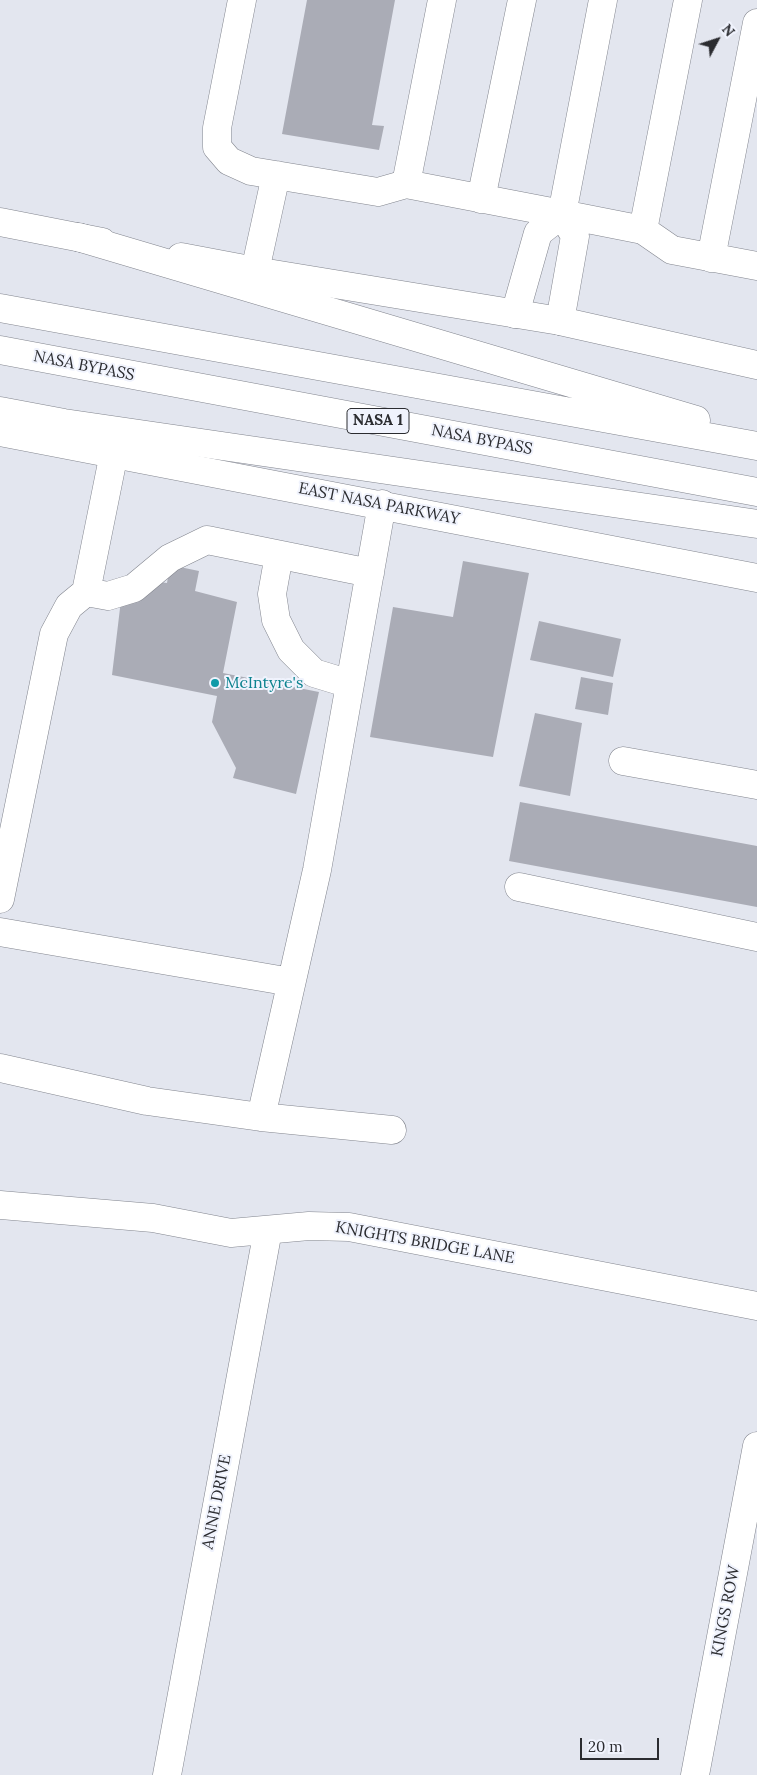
<!DOCTYPE html>
<style>
body{margin:0}
#map{position:relative;width:757px;height:1775px;overflow:hidden;background:#e3e6ef;font-family:Lora,serif}
canvas{display:block}
.north{position:absolute;left:692px;top:15px;width:50px;height:50px;-webkit-text-stroke:4px #f0f3fd;paint-order:stroke;rotate:50deg;font-size:14px;font-weight:700;line-height:20px;text-align:center;color:#2b2c30}
.north::after{content:'';display:block;margin:auto;width:18px;height:22px;background:#2b2c30;clip-path:polygon(50% 0,100% 100%,50% 72%,0 100%)}
.scale{position:absolute;left:580px;top:1738px;width:79px;height:22px;box-sizing:border-box;border:2px solid #2b2c30;border-top:0;padding-left:6px;font-size:15px;line-height:18px;white-space:nowrap;color:#2b2c30;-webkit-text-stroke:4px #f0f3fd;paint-order:stroke}
</style>
<div id="map">
<canvas width="757" height="1775"></canvas>
<div class="north">N</div>
<div class="scale">20 m</div>
</div>
<script>
const ctx = document.querySelector('canvas').getContext('2d');
ctx.lineJoin = 'round';
function paint(path, color) {
  ctx.fillStyle = color;
  ctx.fill(path, 'evenodd');
}
function shape(rows) {
  const path = new Path2D();
  for (const r of rows) {
    path.moveTo(r[0], r[1]);
    for (let i = 2; i < r.length; i += 2) path.lineTo(r[i], r[i + 1]);
  }
  return path;
}
function strokePath(path, color, width, dash) {
  ctx.strokeStyle = color;
  ctx.lineWidth = width;
  ctx.lineCap = dash ? 'butt' : 'round';
  ctx.setLineDash(dash || []);
  ctx.stroke(path);
}
function write(font, color, halo, rows, align = 'center') {
  ctx.font = font + ' Lora,serif';
  ctx.lineWidth = 4;
  ctx.setLineDash([]);
  ctx.textBaseline = 'middle';
  ctx.strokeStyle = halo;
  ctx.fillStyle = color;
  for (const [text, x, y, turn = 0] of rows) {
    ctx.save();
    ctx.translate(x, y);
    ctx.rotate((+turn || 0) * Math.PI / 180);
    ctx.textAlign = isNaN(turn) ? turn : align;
    if (halo) ctx.strokeText(text, 0, 0);
    ctx.fillText(text, 0, 0);
    ctx.restore();
  }
}
const building = shape([
 [307,0,395,0,372,125,384,126,379,150,282,134],
 [463,561,529,573,493,757,370,737,393,607,453,617],
 [170,565,199,571,195,591,237,602,223,673,319,692,296,794,233,778,236,768,212,722,217,696,112,675,121,600,144,580,167,583],
 [539,621,621,639,613,677,530,660],
 [581,677,613,683,608,715,575,709],
 [535,713,582,723,570,796,519,786],
 [520,802,757,846,757,907,509,861]
]);
const minor = shape([
 [242,0,217,128,217,147,229,161,251,171,378,192,406,184,562,214,643,230,672,250,757,266],
 [406,184,442,0],
 [481,199,522,0],
 [643,230,688,0],
 [711,258,757,23],
 [255,271,276,175],
 [515,314,538,233,562,214,603,0],
 [560,321,575,236,562,214],
 [114,453,86,592,108,596,134,588,170,558,207,540,370,573],
 [279,555,272,594,276,620,291,650,314,673,350,684],
 [623,761,757,785],
 [519,887,757,937],
 [0,899,54,634,69,606,86,592],
 [0,932,291,982],
 [0,1068,147,1101,261,1117,317,870,382,504],
 [261,1117,392,1130],
 [0,1205,153,1218,231,1233,309,1226,349,1227,757,1306],
 [167,1775,268,1230],
 [695,1775,757,1446]
]);
const major = shape([
 [0,222,102,242],
 [181,257,255,271,560,321,757,365],
 [0,432,757,578]
]);
const highway = shape([
 [78,237,696,420],
 [0,308,757,446],
 [0,350,757,492],
 [0,411,64,423,757,524]
]);
const markers = [
 [215,683,5,"#0f9aa8"]
];
const shields = [
 [378,421,62]
];
const shieldNames = [
 ["NASA 1",378,421]
];
const streetNames = [
 ["NASA BYPASS",84,366,11],
 ["NASA BYPASS",482,440,11],
 ["EAST NASA PARKWAY",379,504,11],
 ["KNIGHTS BRIDGE LANE",425,1243,10],
 ["ANNE DRIVE",217,1502,-79],
 ["KINGS ROW",726,1611,-79]
];
const cultureNames = [
 ["McIntyre's",225,683]
];
paint(building, '#aaacb6');
strokePath(minor, '#82858e', 29);
strokePath(major, '#82858e', 29);
strokePath(highway, '#82858e', 29);
strokePath(minor, '#fff', 28);
strokePath(major, '#fff', 28);
strokePath(highway, '#fff', 28);
for (const [x, y, r, color] of markers) {
  const dot = new Path2D();
  dot.arc(x, y, r, 0, 2 * Math.PI);
  ctx.fillStyle = color;
  ctx.fill(dot);
  strokePath(dot, '#f0f3fd', 2);
}
for (const [x, y, w] of shields) {
  const box = new Path2D();
  box.roundRect(x - w / 2, y - 12.5, w, 25, 4);
  ctx.fillStyle = '#f0f3fd';
  ctx.fill(box);
  strokePath(box, '#2b2c30', 1);
}
write('bold 15px', '#2b2c30', null, shieldNames);
write('16px', '#2b2c30', '#f0f3fd', streetNames);
write('16px', '#0d838f', '#f0f3fd', cultureNames, 'left');
</script>
